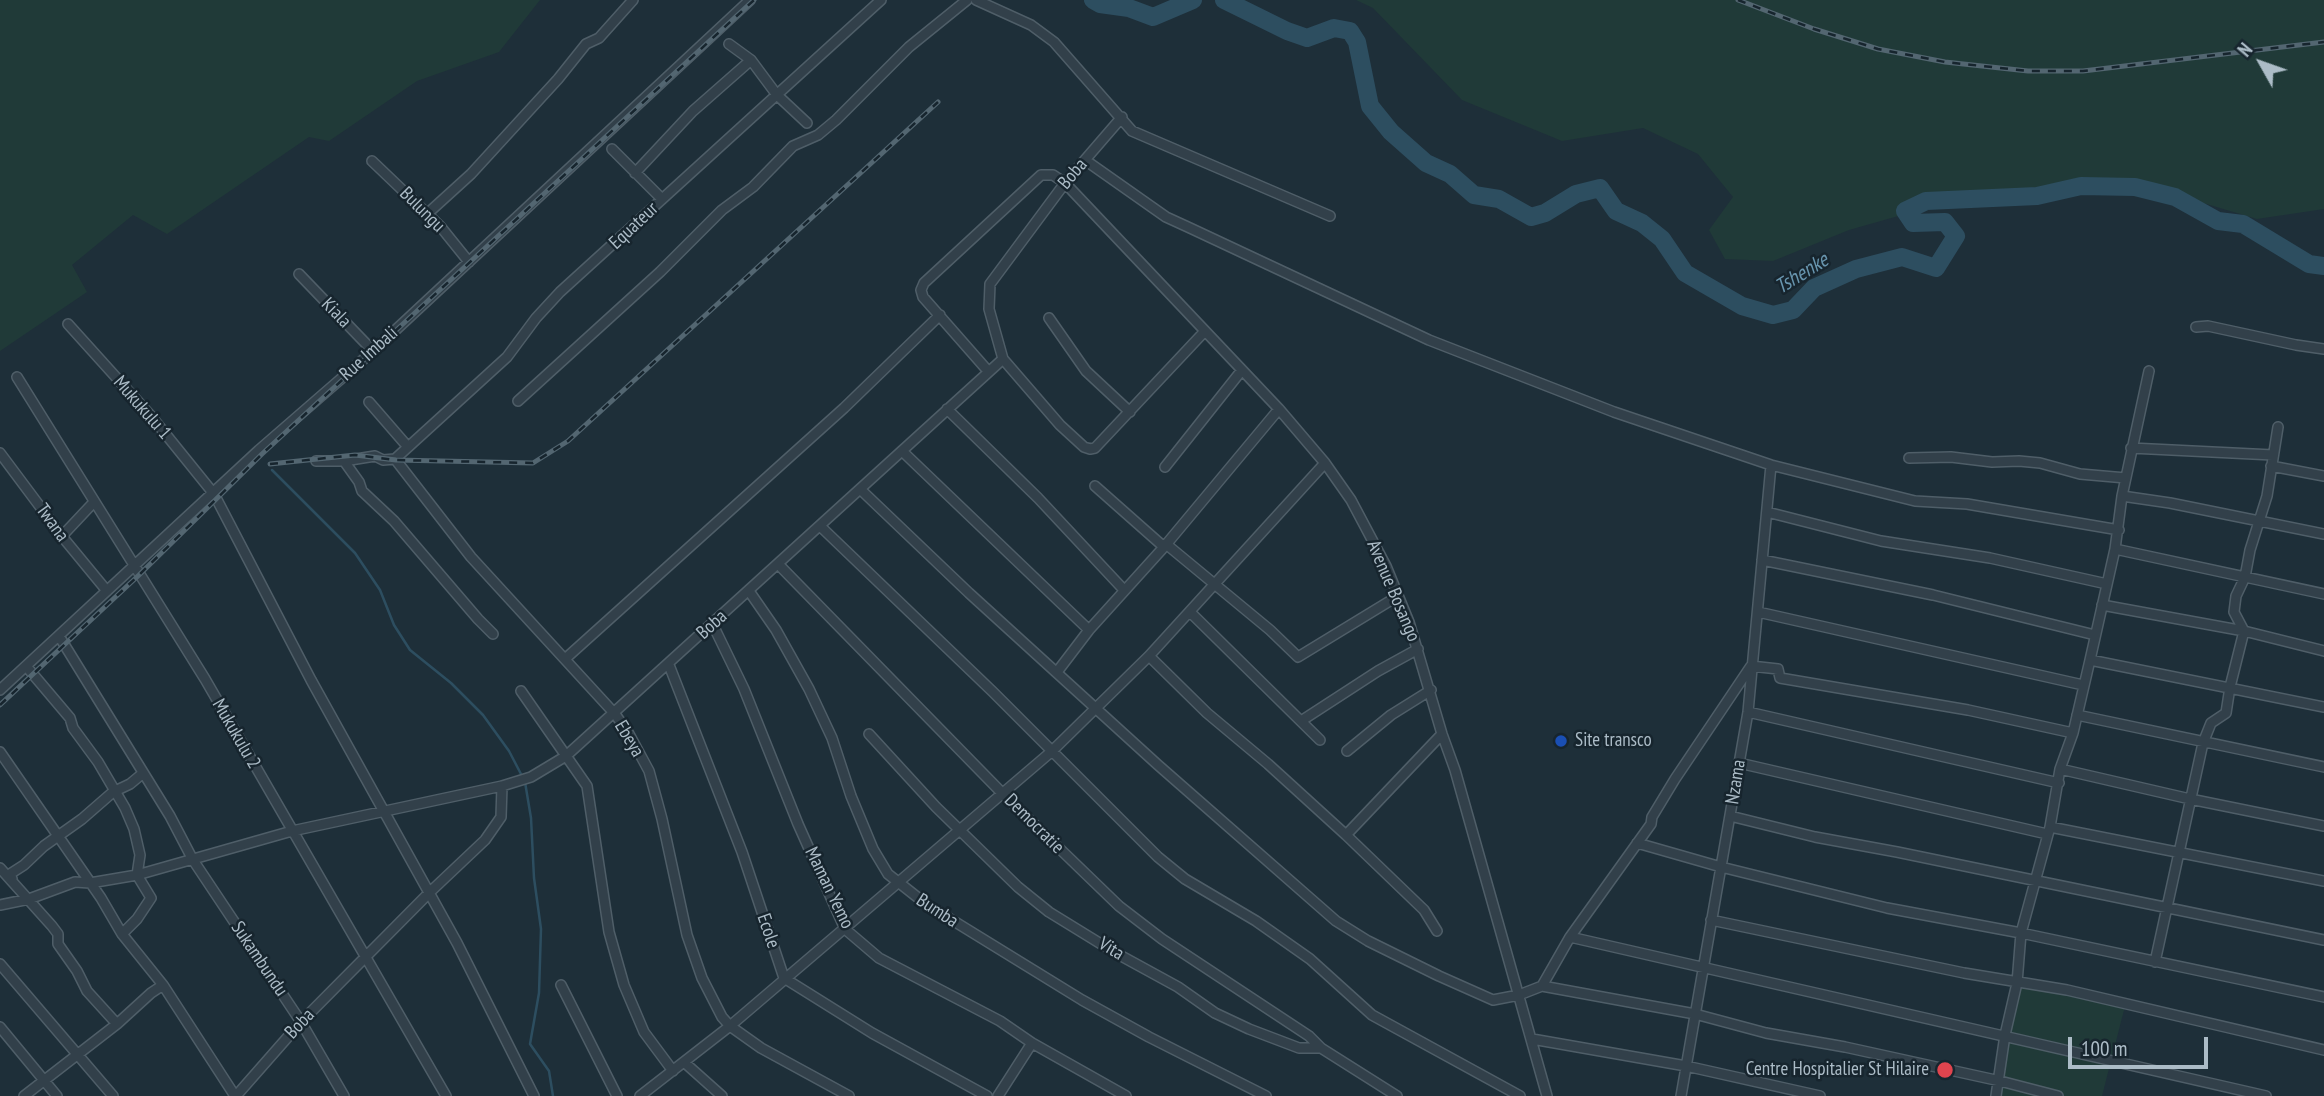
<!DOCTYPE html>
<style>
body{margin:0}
#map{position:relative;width:2324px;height:1096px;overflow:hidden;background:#1e2f39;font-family:"PT Sans Narrow",sans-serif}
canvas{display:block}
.north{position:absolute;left:2226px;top:28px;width:70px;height:70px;-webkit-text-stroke:5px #17252e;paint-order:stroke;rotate:310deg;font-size:19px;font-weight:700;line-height:28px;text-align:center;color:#acbcc7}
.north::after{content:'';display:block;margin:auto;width:24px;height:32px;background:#acbcc7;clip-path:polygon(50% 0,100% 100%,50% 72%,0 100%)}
.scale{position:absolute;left:2068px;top:1037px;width:140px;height:32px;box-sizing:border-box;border:4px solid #acbcc7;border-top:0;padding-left:9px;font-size:21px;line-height:24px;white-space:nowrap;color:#acbcc7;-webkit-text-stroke:5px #17252e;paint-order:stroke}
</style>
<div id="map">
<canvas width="2324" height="1096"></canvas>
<div class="north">N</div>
<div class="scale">100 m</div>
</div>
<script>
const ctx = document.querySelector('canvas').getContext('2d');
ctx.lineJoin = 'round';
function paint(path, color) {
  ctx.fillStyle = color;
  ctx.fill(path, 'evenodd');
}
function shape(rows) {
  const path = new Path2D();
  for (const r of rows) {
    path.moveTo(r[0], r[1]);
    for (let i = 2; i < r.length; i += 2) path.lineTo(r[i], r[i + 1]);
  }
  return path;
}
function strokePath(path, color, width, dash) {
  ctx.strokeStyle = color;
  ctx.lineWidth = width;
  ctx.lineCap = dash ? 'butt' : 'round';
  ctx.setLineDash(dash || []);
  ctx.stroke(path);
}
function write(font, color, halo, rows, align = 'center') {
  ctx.font = font + ' "PT Sans Narrow",sans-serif';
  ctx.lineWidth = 5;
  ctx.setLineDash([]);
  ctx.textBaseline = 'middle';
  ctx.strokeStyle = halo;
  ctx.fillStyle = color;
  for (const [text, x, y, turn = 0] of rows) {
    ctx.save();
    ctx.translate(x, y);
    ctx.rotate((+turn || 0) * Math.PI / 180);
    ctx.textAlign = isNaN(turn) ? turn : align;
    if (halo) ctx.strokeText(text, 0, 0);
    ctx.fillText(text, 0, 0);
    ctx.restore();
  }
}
const green = shape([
 [0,0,540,0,499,52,417,81,329,141,309,137,167,234,133,215,72,265,87,292,0,351],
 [1356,0,2324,0,2324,209,2257,219,2173,194,2012,194,1916,211,1849,230,1773,261,1725,259,1709,230,1733,197,1698,154,1643,128,1562,141,1462,100,1373,8],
 [2020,985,2125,1006,2102,1096,1992,1096]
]);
const stream = shape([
 [272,470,355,553,380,590,394,625,410,650,451,683,483,715,509,751,522,776],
 [525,782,531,818,534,878,541,929,539,993,530,1044,549,1071,553,1096]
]);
const river = shape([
 [1093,0,1100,4,1129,8,1153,17,1193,0],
 [1224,0,1287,31,1307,38,1334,28,1350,31,1357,42,1370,106,1391,132,1426,163,1450,174,1474,195,1499,199,1531,217,1545,213,1576,194,1600,188,1616,211,1642,223,1662,239,1685,273,1742,306,1773,315,1793,310,1814,288,1856,269,1902,257,1936,268,1956,236,1945,222,1913,223,1905,211,1926,201,2037,196,2081,186,2135,187,2175,197,2218,221,2243,224,2309,264,2324,266]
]);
const minor = shape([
 [976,0,1031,25,1054,42,1132,131,1330,216],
 [729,44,751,60,777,95,807,123],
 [612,149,662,199],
 [1085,160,1166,217,1190,228,1429,340,1614,412,1771,465,1915,501,1967,504,2119,530],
 [372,161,440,226,469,262],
 [635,173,693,111,751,60],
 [427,214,471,174,558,79,586,44,599,38,633,0],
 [299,274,373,351],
 [1049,318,1086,371,1130,412],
 [68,324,151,416,214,494,311,680,457,943,534,1096],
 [2196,327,2208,326,2296,345,2324,349],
 [1003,359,1060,425,1084,447,1090,449,1095,448,1205,331],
 [988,371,923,297,921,290,924,283,1041,175,1053,175,1065,183,1279,409,1325,463,1351,500,1386,566,1409,622,1442,734,1455,770,1547,1096],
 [17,377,205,679,446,1096],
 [518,401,660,272,722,210,753,187,793,146,818,135,836,120,909,47,967,0],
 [369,402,408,447],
 [947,409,1038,498,1124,590],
 [2131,448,2273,455],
 [902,451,1089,630],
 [0,453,65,540,107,591],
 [1909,458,1951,457,1992,462,2019,461,2040,463,2080,474,2126,478],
 [395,459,507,357,536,318,560,292,881,0],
 [316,461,344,461,375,456,383,460,395,459,471,557,615,714,629,734,649,771,662,819,687,935,702,978,722,1017,730,1026,761,1048,849,1096],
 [344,461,359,482,362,491,394,521,478,619,493,634],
 [2271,466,2324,476],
 [1165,467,1242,370],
 [1095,486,1164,547],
 [860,489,969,593,1158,765,1336,921,1368,941,1439,976,1493,1000,1519,995,1542,986,1570,937,1651,824,1652,817,1675,779,1751,666,1778,669,1780,678,1968,710,2073,733],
 [2122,496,2170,503,2324,534],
 [1767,512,1881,541,1990,558,2107,584],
 [820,526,993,692,1158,857,1185,879,1256,921,1310,959,1372,1015,1520,1096],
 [62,536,94,502],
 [1166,544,1270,630,1298,657,1398,596],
 [2115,549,2324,594],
 [1762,560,1933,595,2095,635],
 [778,564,1003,794,1119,906,1162,939,1309,1036,1321,1048],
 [749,591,776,630,809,689,832,738,851,796,873,849,888,874,926,904,1082,1000,1149,1037,1266,1096],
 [2102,605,2244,631,2324,651],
 [1190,612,1320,740],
 [1758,612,2083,685],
 [713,625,744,689,798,824,845,929,879,958,1000,1021,1032,1043,1126,1096],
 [59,636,170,816,193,860,301,1022,344,1096],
 [1149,656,1207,713,1268,764,1346,835,1424,910,1437,931],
 [565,659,844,408,940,315],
 [2090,660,2324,707],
 [669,665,742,852,784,978,872,1033,987,1096],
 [26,666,70,718,73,728,98,762,125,808,134,829,140,855,137,875,151,898,137,919,122,934],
 [1057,672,1089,630,1164,547,1279,409],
 [0,690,259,450,373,351,750,0],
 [521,691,587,786,609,932,624,985,644,1032,673,1071],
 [1748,712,2059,783],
 [2077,715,2324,767],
 [1301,721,1378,671,1418,649],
 [869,734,936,807,1018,887,1049,912,1114,952,1178,987,1215,1013,1249,1029,1299,1048,1321,1048,1397,1096],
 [1347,751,1391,715,1431,690],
 [0,752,101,898,122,934,163,985,235,1096],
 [1739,763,2047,834],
 [2060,769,2190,799,2324,826],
 [1730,816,1815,837,1897,852,2324,940],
 [2050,827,2324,881],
 [1346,835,1442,734],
 [1637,843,1721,867,1887,908,2021,933,2324,997],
 [0,868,52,926,58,934,58,944,77,971,87,991,117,1024],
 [12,879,10,874,24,865,44,846,82,819,113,792,130,784,142,774],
 [0,905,29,899,75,882,90,883,137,875,292,831,502,786],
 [1711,920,1964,973,2067,990,2324,1050],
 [1570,937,2266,1096],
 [2155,962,2203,743,2211,723,2226,713,2230,687,2244,631,2234,612,2236,596,2245,577,2250,550,2267,496,2278,427],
 [0,964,113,1096],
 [561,985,617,1096],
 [1542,986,1695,1014,1766,1033,1845,1047,2000,1081,2058,1096],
 [0,1027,57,1096],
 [1532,1039,1686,1066,1820,1096],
 [685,1063,722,1096],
 [24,1096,117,1024,151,993,163,985],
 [236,1096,301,1022,430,892,485,840,501,817,502,786,531,777,566,756,1003,359,989,309,990,284,1065,183,1122,117],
 [640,1096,730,1026,1051,752,1149,656,1325,463],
 [998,1096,1032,1043],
 [1681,1096,1748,712,1771,465],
 [1996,1096,2005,1035,2017,983,2021,933,2050,827,2060,769,2073,733,2090,660,2115,549,2122,496,2149,371]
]);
const rail = shape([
 [1738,0,1814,29,1878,49,1945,62,2028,71,2083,71,2324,42],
 [270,464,355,455,396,460,533,463,568,441,938,102],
 [0,705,139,575,262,454,754,0]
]);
const markers = [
 [1561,741,7,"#1a4fb4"],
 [1945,1070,9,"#e0444e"]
];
const streetNames = [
 ["Boba",1073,174,-50],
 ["Bulungu",422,210,45],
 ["Equateur",634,226,-43],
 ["Kiala",336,313,46],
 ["Rue Imbali",369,354,-42],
 ["Mukukulu 1",142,408,49],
 ["Twana",52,523,54],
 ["Avenue Bosango",1393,591,67],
 ["Boba",712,625,-42],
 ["Mukukulu 2",236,734,60],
 ["Ebeya",629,739,59],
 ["Nzama",1736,782,-81],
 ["Democratie",1034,824,45],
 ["Maman Yemo",829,888,64],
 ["Bumba",937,911,33],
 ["Ecole",768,931,71],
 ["Vita",1111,949,31],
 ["Sukambundu",259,959,56],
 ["Boba",300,1024,-47]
];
const poiNames = [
 ["Site transco",1575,741],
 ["Centre Hospitalier St Hilaire",1929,1070,"right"]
];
const waterNames = [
 ["Tshenke",1802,274,-32]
];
paint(green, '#203a38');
strokePath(stream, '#2d4e60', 2.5);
strokePath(river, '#2d4e60', 18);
strokePath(minor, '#4f5e68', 12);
strokePath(minor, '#32404a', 9);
strokePath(rail, '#536671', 5);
strokePath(rail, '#17252e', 2.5, [8]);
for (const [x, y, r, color] of markers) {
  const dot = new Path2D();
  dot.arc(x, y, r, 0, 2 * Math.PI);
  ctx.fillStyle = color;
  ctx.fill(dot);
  strokePath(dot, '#17252e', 2.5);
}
write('19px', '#acbcc7', '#17252e', streetNames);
write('19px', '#acbcc7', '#17252e', poiNames, 'left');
write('italic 21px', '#6895ae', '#17252e', waterNames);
</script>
